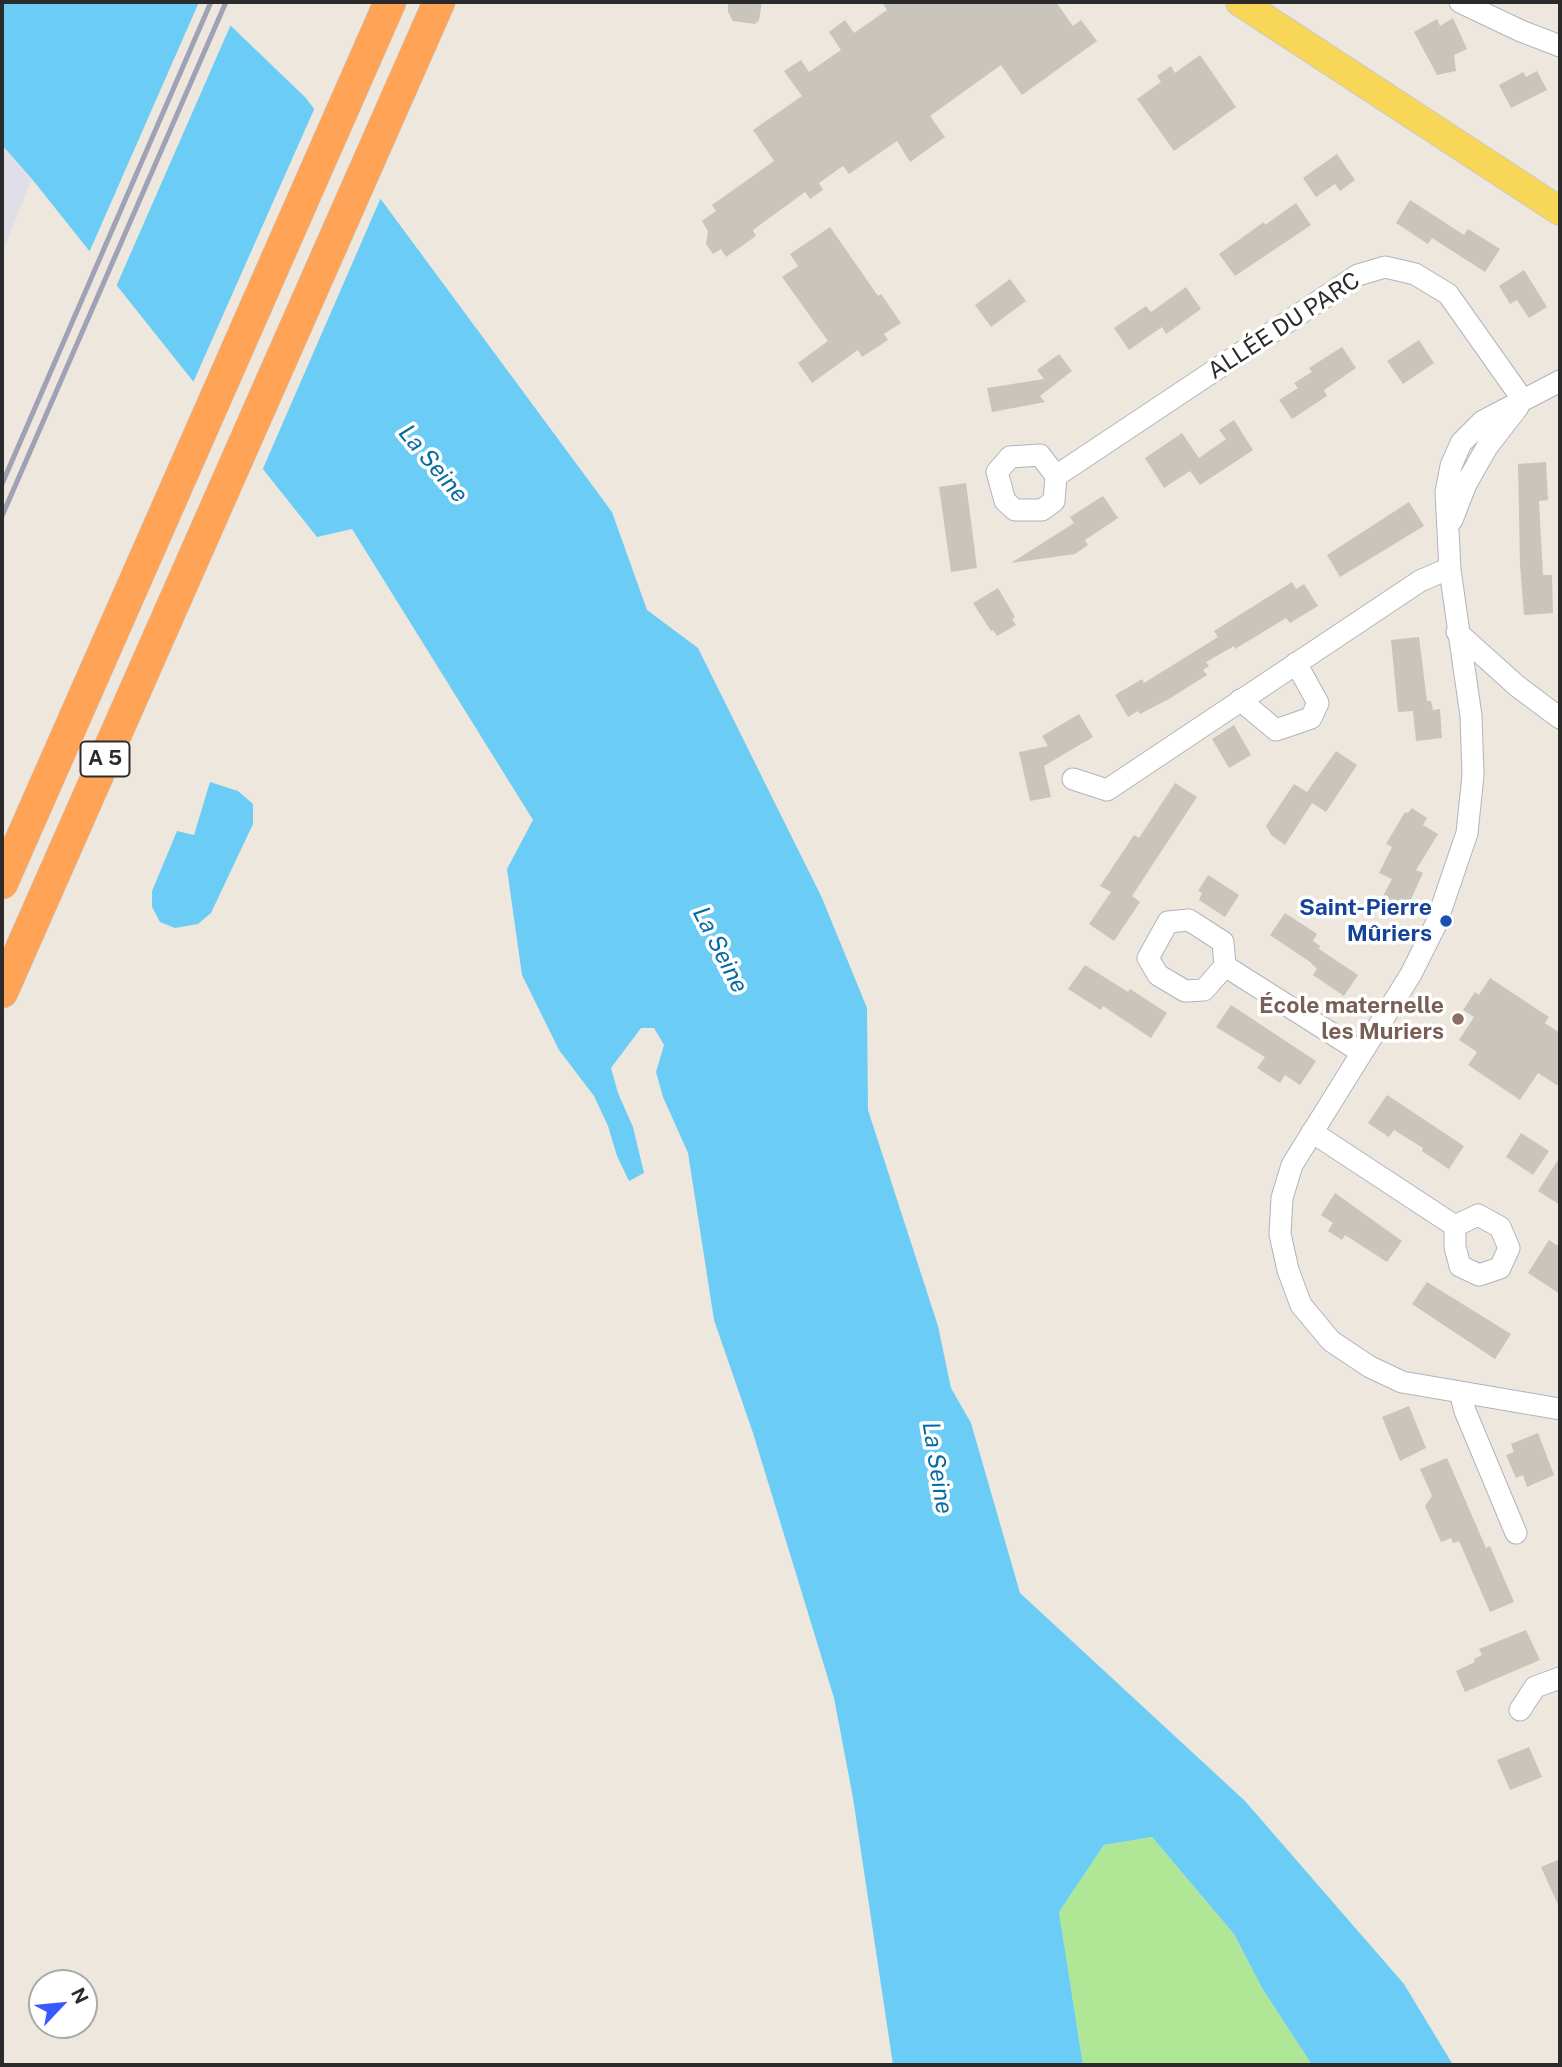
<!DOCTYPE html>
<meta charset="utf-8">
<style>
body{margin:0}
#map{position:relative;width:1562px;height:2067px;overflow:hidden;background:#eee7dd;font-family:"Public Sans",sans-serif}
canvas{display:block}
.frame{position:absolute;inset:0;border:4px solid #2b2b2b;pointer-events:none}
.north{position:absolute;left:28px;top:1969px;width:70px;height:70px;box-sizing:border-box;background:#fff;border:2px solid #aaa;border-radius:50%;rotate:64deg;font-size:19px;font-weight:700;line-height:28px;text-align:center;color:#2b2b2b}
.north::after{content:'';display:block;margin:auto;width:24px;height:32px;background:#3959ff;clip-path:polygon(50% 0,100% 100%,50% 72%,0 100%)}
</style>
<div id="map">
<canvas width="1562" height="2067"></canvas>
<div class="frame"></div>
<div class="north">N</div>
</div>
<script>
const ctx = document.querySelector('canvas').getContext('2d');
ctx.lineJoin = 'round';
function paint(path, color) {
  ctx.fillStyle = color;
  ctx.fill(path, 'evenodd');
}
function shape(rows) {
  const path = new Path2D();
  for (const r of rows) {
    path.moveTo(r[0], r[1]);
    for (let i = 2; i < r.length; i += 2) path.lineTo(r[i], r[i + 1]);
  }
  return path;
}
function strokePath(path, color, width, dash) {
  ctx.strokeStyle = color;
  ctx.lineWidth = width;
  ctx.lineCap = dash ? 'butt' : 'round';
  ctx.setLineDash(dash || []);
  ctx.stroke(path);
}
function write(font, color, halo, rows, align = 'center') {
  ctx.font = font + ' "Public Sans",sans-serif';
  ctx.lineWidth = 7;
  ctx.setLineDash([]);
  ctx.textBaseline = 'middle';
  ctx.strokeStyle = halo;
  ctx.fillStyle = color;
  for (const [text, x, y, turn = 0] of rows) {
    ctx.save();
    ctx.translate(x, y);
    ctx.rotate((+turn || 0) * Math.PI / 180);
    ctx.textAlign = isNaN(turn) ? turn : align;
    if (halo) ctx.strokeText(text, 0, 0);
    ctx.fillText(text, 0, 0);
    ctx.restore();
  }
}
const industrial = shape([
 [2,145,32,179,2,253]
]);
const green = shape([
 [1152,1837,1234,1934,1262,1988,1312,2065,1083,2065,1059,1912,1104,1845]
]);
const water = shape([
 [2,2,206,2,306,98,612,512,647,610,698,648,822,898,867,1008,868,1110,938,1326,951,1388,971,1423,1020,1593,1245,1801,1404,1984,1453,2065,1312,2065,1262,1988,1234,1934,1152,1837,1104,1845,1059,1912,1083,2065,893,2065,853,1798,834,1698,753,1433,714,1320,688,1153,663,1097,656,1072,664,1045,654,1028,641,1028,611,1068,618,1093,633,1127,644,1173,629,1181,617,1156,608,1126,594,1096,559,1050,522,975,507,869,533,820,352,529,317,537,32,179,2,145],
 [210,782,238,791,253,804,253,824,211,913,198,924,175,928,160,922,152,907,152,891,177,831,194,835]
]);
const pier = shape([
 [199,2,211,2,232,22,115,289,88,255],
 [316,105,382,195,261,473,192,385]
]);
const building = shape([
 [728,2,762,2,759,20,755,24,733,21,728,12],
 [882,2,1056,2,1073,26,1081,20,1097,41,1022,95,1001,65,930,116,945,137,910,162,897,141,849,174,843,166,819,183,823,190,810,199,805,192,753,230,756,236,726,257,721,249,713,254,706,244,708,231,702,221,716,211,712,205,774,161,753,130,802,96,784,71,801,60,809,72,841,50,829,32,845,20,854,33,887,10],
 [1453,18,1467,49,1454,55,1456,71,1437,75,1414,32,1437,19,1440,26],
 [1200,55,1236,107,1174,151,1137,99,1161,82,1157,76,1171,66,1175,73],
 [1537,71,1547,90,1511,108,1499,85,1523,72,1526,77],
 [1337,154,1355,180,1340,191,1335,184,1316,197,1303,178],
 [1410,200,1464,235,1468,229,1500,249,1485,272,1432,238,1428,244,1396,223],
 [1296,203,1311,225,1235,276,1219,254,1264,222,1265,225],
 [830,227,878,296,881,294,901,323,884,334,888,340,862,357,858,350,812,383,798,363,828,341,782,277,798,266,790,254],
 [1524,270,1547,307,1529,318,1517,300,1510,304,1499,286],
 [1010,279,1026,301,991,327,975,305],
 [1186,287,1201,309,1166,334,1162,327,1129,350,1114,328,1146,306,1151,312],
 [1419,340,1434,363,1403,384,1387,361],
 [1342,347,1356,368,1324,390,1327,396,1292,419,1279,400,1298,388,1294,383,1312,372,1309,368],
 [1059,354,1072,371,1040,396,1045,402,992,412,987,388,1044,379,1037,370],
 [1234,420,1253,450,1200,485,1190,471,1164,488,1145,458,1182,433,1199,458,1226,439,1219,430],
 [1546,462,1548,500,1539,501,1543,575,1552,575,1553,613,1524,615,1520,565,1518,464],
 [966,483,977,568,951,572,939,487],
 [1103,496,1118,518,1085,540,1088,545,1075,554,1011,563,1074,523,1070,517],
 [1409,502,1424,526,1340,577,1327,555],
 [1292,582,1296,589,1304,584,1318,606,1290,623,1286,618,1235,649,1234,646,1206,662,1209,666,1203,670,1207,675,1169,699,1140,714,1138,711,1128,717,1115,695,1142,679,1144,683,1218,637,1214,631],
 [998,588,1015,617,1012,619,1016,625,997,636,993,630,991,631,973,603],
 [1419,637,1427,701,1431,701,1433,710,1440,709,1442,738,1416,741,1413,711,1398,712,1391,640],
 [1079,714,1093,737,1044,766,1051,797,1030,801,1019,752,1048,746,1042,736],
 [1234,725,1251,755,1229,768,1212,739],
 [1336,751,1357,765,1326,812,1312,803,1285,845,1271,835,1266,826,1294,784,1307,792],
 [1175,783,1197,797,1132,896,1140,902,1114,941,1089,924,1111,892,1100,886,1134,835,1139,838],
 [1412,808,1427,818,1423,825,1438,834,1416,870,1423,873,1406,910,1382,898,1392,879,1379,873,1392,847,1386,844,1405,812,1408,813],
 [1208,875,1239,895,1225,917,1199,900,1202,893,1198,891],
 [1285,913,1317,934,1313,941,1320,946,1319,949,1358,975,1344,996,1313,975,1317,969,1310,962,1270,935],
 [1085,965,1128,992,1130,989,1167,1013,1151,1038,1103,1006,1101,1010,1068,989],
 [1490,978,1549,1017,1545,1023,1560,1033,1560,1087,1538,1073,1520,1100,1468,1065,1477,1052,1459,1040,1474,1017,1463,1010,1475,992,1479,995],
 [1231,1005,1316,1061,1300,1085,1285,1075,1280,1083,1257,1068,1265,1057,1216,1027],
 [1387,1095,1464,1146,1449,1169,1422,1151,1423,1148,1394,1130,1389,1137,1368,1123],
 [1521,1133,1549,1151,1533,1175,1506,1157],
 [1560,1157,1560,1205,1538,1191],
 [1335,1193,1402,1241,1387,1262,1345,1235,1342,1240,1328,1231,1333,1223,1321,1215],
 [1549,1240,1560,1247,1560,1294,1528,1273],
 [1427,1282,1511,1334,1495,1359,1412,1304],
 [1409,1406,1426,1448,1400,1461,1382,1417],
 [1538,1433,1554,1475,1527,1487,1523,1475,1516,1478,1506,1455,1514,1452,1511,1444],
 [1447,1458,1486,1548,1490,1546,1514,1602,1490,1612,1459,1541,1453,1543,1451,1538,1441,1542,1425,1506,1432,1496,1420,1469],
 [1526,1630,1540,1660,1465,1692,1456,1671,1475,1662,1474,1659,1482,1655,1479,1649],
 [1529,1747,1542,1777,1510,1790,1497,1760],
 [1560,1859,1560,1909,1541,1867]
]);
const minor = shape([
 [1460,2,1521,31,1560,46],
 [1560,381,1483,421,1461,443,1451,466,1446,492,1450,570,1471,716,1473,775,1467,833,1436,924,1411,974,1292,1165,1282,1198,1280,1234,1288,1270,1301,1305,1331,1341,1370,1367,1402,1382,1560,1409],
 [1056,476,1040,455,1010,457,997,472,1005,501,1015,510,1042,510,1054,501,1056,476,1358,275,1385,267,1415,274,1448,294,1523,400],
 [1452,520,1466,484,1487,447,1518,407],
 [1457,632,1517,686,1560,718],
 [1240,700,1276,730,1311,718,1318,703,1296,663],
 [1073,779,1107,790,1420,581,1443,571,1450,570],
 [1189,920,1223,942,1225,966,1204,990,1185,991,1158,975,1148,958,1168,922,1189,920],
 [1225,966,1361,1052],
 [1312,1132,1455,1226],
 [1478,1215,1500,1227,1509,1248,1500,1268,1479,1275,1460,1266,1455,1247,1455,1226,1478,1215],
 [1460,1392,1465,1411,1516,1533],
 [1520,1710,1535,1687,1560,1678]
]);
const major = shape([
 [1240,2,1560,211]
]);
const highway = shape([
 [2,883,390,2],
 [2,992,439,2]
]);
const rail = shape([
 [2,484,211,2],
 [2,516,226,2]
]);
const markers = [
 [1446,921,7,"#1a4fb4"],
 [1458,1019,7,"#8d6e63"]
];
const shields = [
 [105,759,49]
];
const shieldNames = [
 ["A 5",105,759]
];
const streetNames = [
 ["ALLÉE DU PARC",1284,326,-33]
];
const transitNames = [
 ["Saint-Pierre",1432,908],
 ["Mûriers",1432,934]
];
const educationNames = [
 ["École maternelle",1444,1006],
 ["les Muriers",1444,1032]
];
const waterNames = [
 ["La Seine",433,464,50],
 ["La Seine",720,950,63],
 ["La Seine",937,1468,81]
];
paint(industrial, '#e0dee6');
paint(green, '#b0e797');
paint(water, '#6bcdf5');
paint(pier, '#eee7dd');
paint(building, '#c9c4bc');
strokePath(minor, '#b1b3c0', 23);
strokePath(major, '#c8c8c8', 30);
strokePath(highway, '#c8c8c8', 33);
strokePath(minor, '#fff', 21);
strokePath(major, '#f8d658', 28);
strokePath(highway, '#ffa357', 32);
strokePath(rail, '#9fa2b7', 5);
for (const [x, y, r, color] of markers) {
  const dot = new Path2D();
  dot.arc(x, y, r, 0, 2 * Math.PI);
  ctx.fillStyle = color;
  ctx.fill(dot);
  strokePath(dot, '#fff', 2.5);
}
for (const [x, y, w] of shields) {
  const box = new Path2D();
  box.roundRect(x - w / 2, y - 17.5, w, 35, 5);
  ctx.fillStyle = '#fff';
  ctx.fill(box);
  strokePath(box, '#2b2b2b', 2);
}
write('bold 21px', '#2b2b2b', null, shieldNames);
write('23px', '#2b2b2b', '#fff', streetNames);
write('bold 23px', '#164399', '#fff', transitNames, 'right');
write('bold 23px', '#785e54', '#fff', educationNames, 'right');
write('italic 24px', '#076ba4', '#fff', waterNames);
</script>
